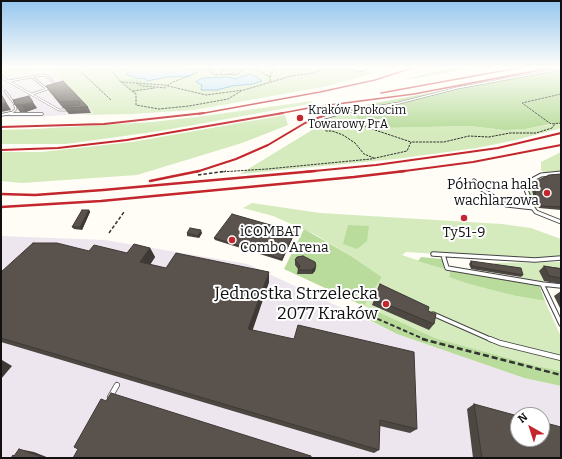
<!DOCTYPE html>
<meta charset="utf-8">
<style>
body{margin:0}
#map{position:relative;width:562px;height:459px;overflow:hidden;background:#fffdf5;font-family:Bitter,serif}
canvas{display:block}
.frame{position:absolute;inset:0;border:2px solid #111;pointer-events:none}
.north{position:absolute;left:510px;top:407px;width:40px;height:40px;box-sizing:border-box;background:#fff;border:1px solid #a0a0a0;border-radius:50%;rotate:321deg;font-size:11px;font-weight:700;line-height:16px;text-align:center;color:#111}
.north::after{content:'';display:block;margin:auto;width:14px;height:18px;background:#c4262e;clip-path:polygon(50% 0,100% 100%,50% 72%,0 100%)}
</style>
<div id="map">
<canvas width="562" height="459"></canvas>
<div class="frame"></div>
<div class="north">N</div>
</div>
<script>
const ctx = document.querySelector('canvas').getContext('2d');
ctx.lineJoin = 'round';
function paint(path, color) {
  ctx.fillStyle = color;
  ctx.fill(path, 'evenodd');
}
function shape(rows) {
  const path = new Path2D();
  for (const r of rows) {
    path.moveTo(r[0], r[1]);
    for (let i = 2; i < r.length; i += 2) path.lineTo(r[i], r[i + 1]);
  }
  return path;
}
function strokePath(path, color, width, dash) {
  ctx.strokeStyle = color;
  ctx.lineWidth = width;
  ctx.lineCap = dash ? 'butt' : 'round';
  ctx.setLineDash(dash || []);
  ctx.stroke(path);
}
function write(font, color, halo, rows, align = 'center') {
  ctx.font = font + ' Bitter,serif';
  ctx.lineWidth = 4;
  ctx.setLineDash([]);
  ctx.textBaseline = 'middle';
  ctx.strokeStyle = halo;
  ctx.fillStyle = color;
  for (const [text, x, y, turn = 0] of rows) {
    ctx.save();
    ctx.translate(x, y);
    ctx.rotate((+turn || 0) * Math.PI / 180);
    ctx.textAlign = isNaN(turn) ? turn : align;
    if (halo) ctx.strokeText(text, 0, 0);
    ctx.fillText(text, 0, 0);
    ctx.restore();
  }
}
const industrial = shape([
 [1,67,50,68,95,113,36,117,1,117],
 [1,236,105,240,248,264,397,334,524,378,561,386,561,458,1,458],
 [518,415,542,415,542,439,518,439]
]);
const green = shape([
 [1,67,354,67,353,69,357,70,377,72,328,86,194,110,132,114,83,115,94,113,50,68,3,77,1,76],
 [312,101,309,104,160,131,66,144,1,144,1,130,34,129,152,122,204,116],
 [348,108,359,120,383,128,471,126,504,130,525,129,561,123,561,128,516,140,477,148,395,159,240,174],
 [285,115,288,125,242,143,137,175,22,183,1,181,1,152,41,152,132,142],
 [561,152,561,176,534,199,539,208,533,208,525,187,528,182,546,174,541,170,541,162],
 [252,203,320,213,502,224,531,228,561,239,561,258,535,260,406,252,402,255,450,271,449,277,516,296,545,301,561,337,561,371,537,366,435,338,364,306,382,277,351,256,314,234,273,216,243,208],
 [561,262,561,274,539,271,544,282,522,279,518,271,495,267,494,263]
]);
const forest = shape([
 [454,67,475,68,392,82,404,80],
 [561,69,561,123,560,124,551,124,525,129,504,130,471,126,383,128,359,120,348,108],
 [132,79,140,80,154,86,142,89,134,94,119,81],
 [348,225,369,226,367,241,357,249,343,244],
 [304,229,351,256,382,277,364,306,284,269],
 [421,257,442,259,444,269,418,261],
 [450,271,539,285,545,301,516,296,466,283,449,277],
 [374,310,435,338,537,366,561,371,561,386,524,378,397,334,369,320]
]);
const water = shape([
 [125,67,199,67,199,69,190,68,194,73,190,76,168,77,147,81,146,79,136,78,126,74,129,72,125,67],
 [252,74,262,81,252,84,232,86,217,90,201,90,202,85,196,82,202,78,228,77,235,79,246,75,252,74]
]);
const pathFar3 = shape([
 [76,67,111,100],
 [108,67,121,82,164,85,206,95,244,90,291,76,313,73,330,67],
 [260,67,257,70,270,77,270,82],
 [343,67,358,72,377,67],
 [210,68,207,70,237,70,273,67],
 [207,70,216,75,221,74],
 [223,70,221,73,222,75,228,74,228,71],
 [228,74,236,75,244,70,243,68],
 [230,75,237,70],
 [270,77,274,68],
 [121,82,136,94,136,105,159,109,189,106,228,99,241,91],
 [136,83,142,86,167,88],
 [167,86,173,82,197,73,196,71,207,69],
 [133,91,155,88],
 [561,94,522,103,551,124,561,123],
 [561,118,561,121],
 [334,123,351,122,411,142],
 [323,128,326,131,332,131,343,135,355,143,364,154,374,158],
 [220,172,267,169,371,159,407,151,411,142,444,142,469,136,489,137,510,133,536,133,552,128,555,124]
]);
const pathFar2 = shape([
 [198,175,226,171],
 [109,233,124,212]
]);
const pathFar1 = shape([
 [371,316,426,340]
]);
const path = shape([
 [422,339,561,375]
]);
const laneFar4 = shape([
 [1,77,59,110,68,110],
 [32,77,47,89],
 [9,81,42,75,47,76,55,84,50,88,32,94],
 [5,91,14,103,16,109,13,112,7,114],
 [336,114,399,103,457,88,561,69]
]);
const laneFar3 = shape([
 [10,114,42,114],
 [1,115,11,113],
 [320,119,321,123,330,125],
 [316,120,341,113]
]);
const laneFar2 = shape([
 [474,181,480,188,506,205,533,208,536,212,561,222],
 [533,208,525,187,528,182,541,175,561,173]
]);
const laneFar1 = shape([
 [433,254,535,260,561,258],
 [443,255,447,268,542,284,561,324],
 [542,284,561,286],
 [433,314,492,340]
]);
const lane = shape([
 [490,339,500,343,561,358],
 [110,397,117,385]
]);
const railFar2 = shape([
 [381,93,523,67],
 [199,114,320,92,375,80,415,67],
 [277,114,314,107,414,94,555,67],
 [328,114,344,107]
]);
const railFar1 = shape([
 [1,127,104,124,204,113],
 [1,150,58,148,127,140,283,113],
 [196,172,236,159,268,145,305,123,330,113],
 [304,172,376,165,498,148,561,133],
 [397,172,473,162,561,145]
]);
const rail = shape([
 [150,181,199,171],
 [1,194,35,195,103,190,315,171],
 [1,207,101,201,354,177,405,171]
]);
const wall = shape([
 [63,81,88,107,91,113,69,114,64,108,63,108,49,91,46,86],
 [13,100,37,108,26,112,20,112,15,105],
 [561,174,561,210,539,208,534,199,532,190,535,184,537,181],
 [89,210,90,212,82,230,74,229,72,227],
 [295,232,294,234,282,261,215,240,214,238],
 [187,233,202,233,199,238,187,236],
 [150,248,155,257,150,265,166,268,269,282,252,330,417,429,410,433,380,426,379,450,374,453,1,342,1,272,89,251,127,253],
 [295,260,316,266,315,271,312,274,297,274,298,269,295,265],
 [471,261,523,275,521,277,471,269,469,264],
 [544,266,561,268,561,284,544,281,539,271],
 [380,284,428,311,434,324,429,330,372,305],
 [561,291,561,310,554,296],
 [474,404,561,458,473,458,467,409]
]);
const shadedWall = shape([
 [1,94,11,110,1,112],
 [33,102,37,108,26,112,22,105],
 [89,210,90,212,82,230,80,227],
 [201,230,202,233,199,238,198,236],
 [295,232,294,234,282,261,282,259],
 [150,248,155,257,145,272,140,262],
 [316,266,315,271,312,274,312,270],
 [269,272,269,282,250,338,248,329],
 [2,360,12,366,1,379,1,361],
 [19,449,34,452,49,458,44,458]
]);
const building = shape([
 [63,81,88,107,65,108,63,106,79,105,80,102,78,101,60,102,46,86,63,81],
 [1,94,6,103,1,104,1,94],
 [29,96,33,102,22,105,15,105,13,100,29,96],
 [561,174,561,207,541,206,536,197,534,187,537,181,549,175,561,174],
 [82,210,89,210,80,227,72,227,82,210],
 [232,214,295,232,282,259,214,238,232,214],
 [190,228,201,230,198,236,187,233,190,228],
 [33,243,57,243,89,251,94,245,127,253,134,244,150,248,140,262,166,268,176,253,269,272,248,329,294,339,298,325,414,352,417,429,380,420,379,450,1,338,1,272,33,243],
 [303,256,315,262,316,266,312,270,298,270,300,266,295,260,297,257,303,256],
 [471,261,521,268,523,275,472,266,471,261],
 [544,266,561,269,561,278,549,276,544,266],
 [380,284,429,307,428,311,436,314,434,324,374,299,380,284],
 [111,393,311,456,311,458,73,458,78,449,74,447,101,399,106,401,111,393],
 [474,404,518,416,518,439,542,439,542,422,561,427,561,458,482,458,474,404],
 [19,449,44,458,11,458,13,455,14,456,19,449]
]);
const markers = [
 [300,118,4,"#c4262e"],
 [547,193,4,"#c4262e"],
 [464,218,4,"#c4262e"],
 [232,240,4,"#c4262e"],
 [386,304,4,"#c4262e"]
];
const farPoinames = [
 ["Kraków Prokocim",308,111],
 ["Towarowy PrA",308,125]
];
const poiNames = [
 ["Północna hala",539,185],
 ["wachlarzowa",539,201],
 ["iCOMBAT",240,232,"left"],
 ["Combo Arena",240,248,"left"],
 ["Ty51-9",464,233,"center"]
];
const nearPoinames = [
 ["Jednostka Strzelecka",378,294],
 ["2077 Kraków",378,314]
];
paint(industrial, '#eee6ef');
paint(green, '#d5ebbd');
paint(forest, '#b9dc9c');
paint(water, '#b9e0f7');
strokePath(water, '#3f96cf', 1);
strokePath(laneFar4, '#444', 2.5);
strokePath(laneFar3, '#444', 3.5);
strokePath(laneFar2, '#444', 5);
strokePath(laneFar1, '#444', 5.5);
strokePath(lane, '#444', 6);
strokePath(pathFar3, '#333', 1, [2.5, 1]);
strokePath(pathFar2, '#333', 1.5, [3.5, 2]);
strokePath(pathFar1, '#333', 2, [4.5, 2.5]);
strokePath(path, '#333', 2.5, [6, 3]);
strokePath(laneFar4, '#fff', 1.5);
strokePath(laneFar3, '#fff', 2);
strokePath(laneFar2, '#fff', 3);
strokePath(laneFar1, '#fff', 3.5);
strokePath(lane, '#fff', 4.5);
strokePath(railFar2, '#c4262e', 1.5);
strokePath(railFar1, '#c4262e', 2);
strokePath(rail, '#c4262e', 2.5);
paint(wall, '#4d4742');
paint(shadedWall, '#3f3936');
paint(building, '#5a524d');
strokePath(building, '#3f3936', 1);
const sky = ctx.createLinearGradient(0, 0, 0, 132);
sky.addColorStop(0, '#95c6ee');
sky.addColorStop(0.51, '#fffefa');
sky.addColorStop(1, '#fffefa00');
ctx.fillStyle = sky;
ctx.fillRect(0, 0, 562, 132);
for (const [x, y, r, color] of markers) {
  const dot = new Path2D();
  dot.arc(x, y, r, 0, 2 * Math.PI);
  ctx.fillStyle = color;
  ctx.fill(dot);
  strokePath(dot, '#fff', 1.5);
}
write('12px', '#111', '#fff', farPoinames, 'left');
write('14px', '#111', '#fff', poiNames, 'right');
write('17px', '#111', '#fff', nearPoinames, 'right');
</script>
